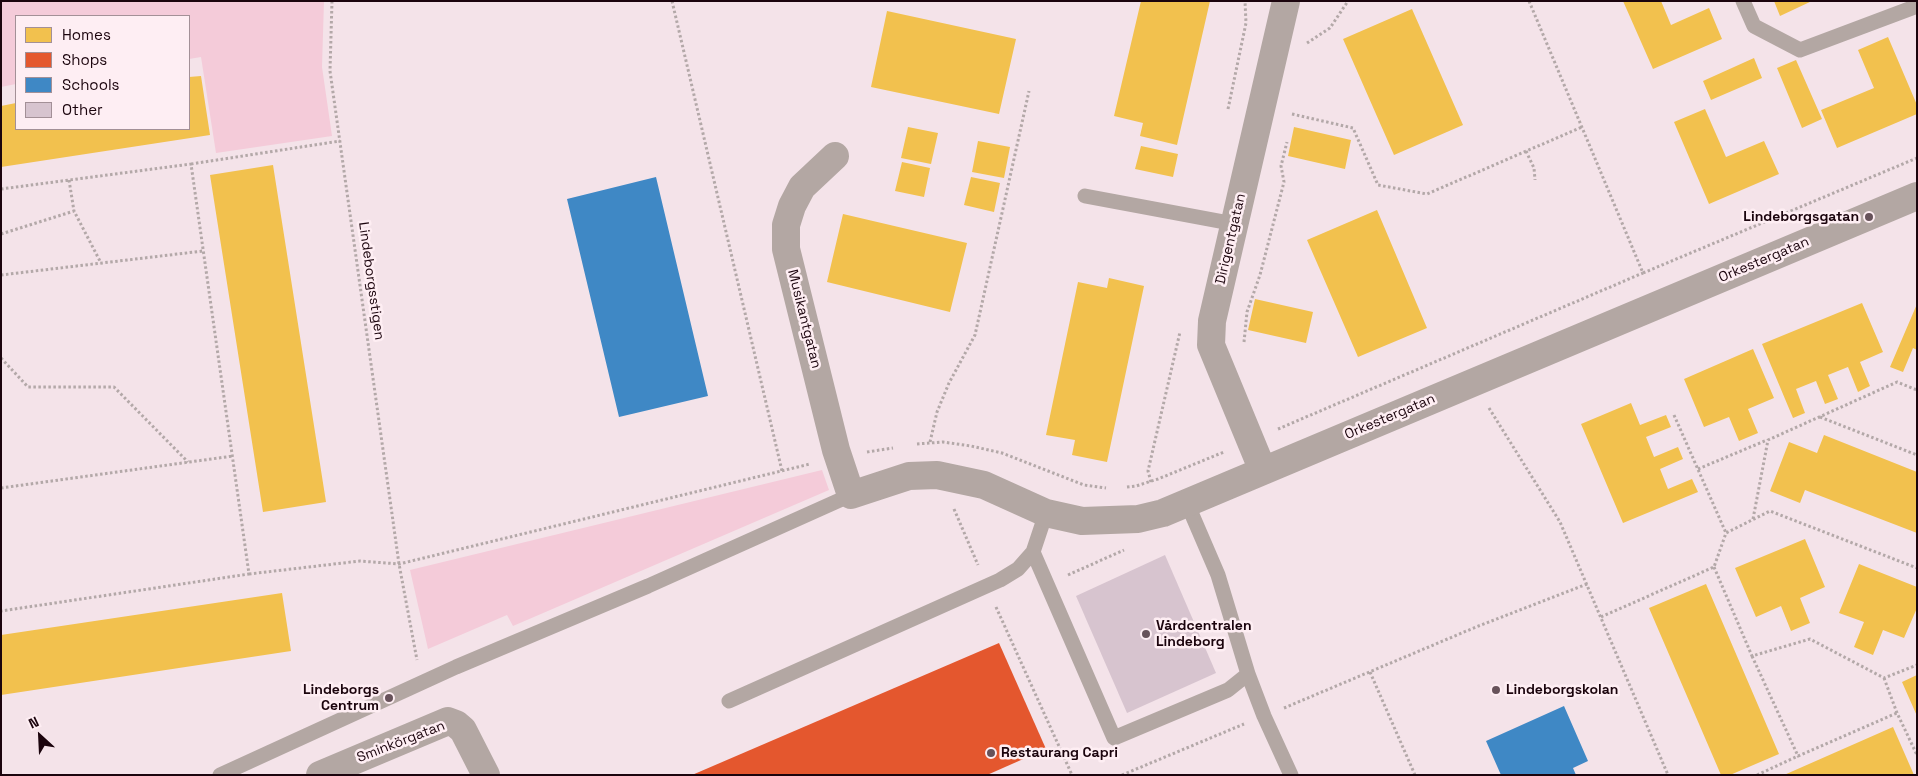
<!DOCTYPE html>
<meta charset="utf-8">
<style>
body{margin:0}
#map{position:relative;width:1918px;height:776px;overflow:hidden;background:#f4e3e9;font-family:"Space Grotesk",sans-serif}
canvas{display:block}
.frame{position:absolute;inset:0;border:2px solid #1b040d;pointer-events:none}
.legend{position:absolute;left:15px;top:15px;width:175px;height:115px;box-sizing:border-box;background:#feeef3;border:1px solid #a39097;margin:0;padding:6px 9px;list-style:none;font-size:15px;color:#1b040d}
.legend li{display:flex;align-items:center;gap:10px;height:25px}
.legend b{width:25px;border:1px solid #a39097}
.north{position:absolute;left:15px;top:711px;width:50px;height:50px;-webkit-text-stroke:4px #feeef3;paint-order:stroke;rotate:335deg;font-size:14px;font-weight:700;line-height:20px;text-align:center;color:#1b040d}
.north::after{content:'';display:block;margin:auto;width:18px;height:22px;background:#1b040d;clip-path:polygon(50% 0,100% 100%,50% 72%,0 100%)}
</style>
<div id="map">
<canvas width="1918" height="776"></canvas>
<div class="frame"></div>
<ul class="legend">
<li><b style="height:14px;background:#f2c14e"></b>Homes</li>
<li><b style="height:14px;background:#e4572e"></b>Shops</li>
<li><b style="height:14px;background:#3f88c5"></b>Schools</li>
<li><b style="height:14px;background:#d7c4cf"></b>Other</li>
</ul>
<div class="north">N</div>
</div>
<script>
const ctx = document.querySelector('canvas').getContext('2d');
ctx.lineJoin = 'round';
function paint(path, color) {
  ctx.fillStyle = color;
  ctx.fill(path, 'evenodd');
}
function shape(rows) {
  const path = new Path2D();
  for (const r of rows) {
    path.moveTo(r[0], r[1]);
    for (let i = 2; i < r.length; i += 2) path.lineTo(r[i], r[i + 1]);
  }
  return path;
}
function strokePath(path, color, width, dash) {
  ctx.strokeStyle = color;
  ctx.lineWidth = width;
  ctx.lineCap = dash ? 'butt' : 'round';
  ctx.setLineDash(dash || []);
  ctx.stroke(path);
}
function write(font, color, halo, rows, align = 'center') {
  ctx.font = font + ' "Space Grotesk",sans-serif';
  ctx.lineWidth = 5;
  ctx.setLineDash([]);
  ctx.textBaseline = 'middle';
  ctx.strokeStyle = halo;
  ctx.fillStyle = color;
  for (const [text, x, y, turn = 0] of rows) {
    ctx.save();
    ctx.translate(x, y);
    ctx.rotate((+turn || 0) * Math.PI / 180);
    ctx.textAlign = isNaN(turn) ? turn : align;
    if (halo) ctx.strokeText(text, 0, 0);
    ctx.fillText(text, 0, 0);
    ctx.restore();
  }
}
const green = shape([
 [1,1,324,1,322,67,332,136,216,153,201,57,189,59,189,16,16,16,16,84,1,87],
 [822,470,829,490,513,626,507,615,428,649,410,570]
]);
const homes = shape([
 [1141,1,1210,1,1177,145,1140,136,1143,123,1114,116],
 [1623,1,1661,1,1671,25,1709,8,1722,39,1653,69],
 [1774,1,1812,1,1780,16],
 [1412,9,1463,125,1394,155,1343,39],
 [887,11,1016,39,999,114,871,87],
 [1888,37,1917,105,1917,114,1837,148,1821,110,1874,88,1858,50],
 [1754,58,1762,78,1711,100,1703,81],
 [1796,60,1822,119,1802,128,1777,68],
 [201,76,210,135,1,167,1,106,16,103,16,129,189,129,189,77],
 [1705,109,1726,157,1764,141,1779,174,1709,204,1674,122],
 [908,127,938,133,931,164,901,158],
 [1294,127,1351,140,1345,169,1288,156],
 [978,141,1010,147,1004,178,972,172],
 [1141,146,1178,154,1173,177,1135,169],
 [902,162,930,168,924,197,895,191],
 [273,165,326,502,263,512,210,175],
 [971,177,1000,183,994,212,964,205],
 [1377,210,1427,328,1358,357,1307,240],
 [843,214,967,243,950,312,827,282],
 [1109,278,1144,286,1107,462,1072,455,1075,440,1046,435,1078,282,1107,288],
 [1255,299,1313,312,1306,343,1248,330],
 [1862,303,1883,352,1860,362,1870,386,1858,392,1848,367,1828,375,1838,399,1825,404,1816,381,1796,389,1805,413,1793,418,1762,344],
 [1917,304,1917,350,1913,348,1903,372,1890,367],
 [1753,349,1774,398,1748,409,1758,433,1739,441,1729,417,1704,427,1684,379],
 [1631,403,1640,425,1666,415,1671,427,1646,437,1654,457,1678,447,1683,459,1660,469,1668,489,1692,479,1698,492,1623,523,1581,424],
 [1824,435,1917,472,1917,533,1805,490,1800,503,1770,491,1789,442,1817,453],
 [1805,539,1825,587,1800,598,1810,623,1791,631,1781,606,1756,617,1735,568],
 [1859,564,1917,587,1917,608,1904,638,1883,630,1873,655,1854,647,1864,622,1839,613],
 [1706,584,1779,754,1730,775,1721,775,1649,608],
 [282,593,291,651,1,695,1,635],
 [1917,675,1917,716,1902,682],
 [1893,727,1914,775,1784,775]
]);
const shops = shape([
 [999,643,1046,749,987,775,692,775]
]);
const schools = shape([
 [656,177,708,396,619,417,567,199],
 [1564,706,1588,761,1573,768,1576,775,1501,775,1486,741]
]);
const building = shape([
 [1165,555,1216,673,1127,713,1076,596]
]);
const path = shape([
 [332,1,330,71,399,564,417,660],
 [672,1,782,471],
 [1529,1,1643,273,1917,158],
 [1307,43,1330,28,1348,1],
 [1228,109,1246,23,1245,1],
 [1292,114,1353,128,1378,185,1427,194,1582,127],
 [1526,151,1534,168,1535,180],
 [191,164,340,141],
 [69,180,74,211],
 [1,189,191,164,249,574,1,611],
 [1,234,74,211,101,263],
 [1,275,203,251],
 [1244,342,1247,312,1260,275,1284,182,1281,166,1287,142],
 [1,358,28,387,114,387,188,462],
 [1489,408,1560,522,1668,775],
 [1674,415,1726,533],
 [1820,417,1917,455],
 [1278,429,1643,273],
 [930,442,937,412,949,383,975,335,1029,91],
 [917,444,943,442,971,446,1002,453,1084,485,1106,488],
 [867,452,893,448],
 [1698,469,1767,440],
 [1151,482,1148,471,1180,332],
 [1127,487,1136,486,1158,479,1224,452],
 [1,488,233,456],
 [954,509,978,565],
 [1753,519,1768,440,1897,382,1917,390],
 [1714,567,1752,656,1810,639,1884,678,1917,665],
 [249,574,360,561,399,564,810,464],
 [1068,575,1124,550],
 [996,607,1072,775],
 [1601,617,1714,567,1726,533,1770,511,1917,568],
 [1752,656,1798,756,1897,713],
 [1370,672,1415,775],
 [1884,678,1897,713,1917,755],
 [1284,708,1476,627,1587,584],
 [1122,775,1244,724],
 [1757,775,1798,756]
]);
const lane = shape([
 [1743,1,1754,26,1800,50,1917,6],
 [1085,196,1235,224],
 [1187,503,1218,575,1248,674,1264,716,1291,775],
 [1033,552,1114,738,1228,690,1248,674],
 [729,701,1000,580,1018,569,1033,552,1046,513],
 [220,775,456,667,648,586,851,495]
]);
const street = shape([
 [835,156,802,187,792,206,786,225,786,249,836,450,851,495,909,476,937,475,984,485,1046,513,1082,521,1138,519,1163,513,1917,196],
 [1263,471,1211,345,1212,321,1286,1],
 [320,775,448,721,456,724,463,730,486,775]
]);
const markers = [
 [1869,217,5,"#67525a"],
 [1146,634,5,"#67525a"],
 [1496,690,5,"#67525a"],
 [389,698,5,"#67525a"],
 [991,753,5,"#67525a"]
];
const poiNames = [
 ["Lindeborgsgatan",1859,217,"right"],
 ["Vårdcentralen",1156,626],
 ["Lindeborg",1156,642],
 ["Lindeborgs",379,690,"right"],
 ["Centrum",379,706,"right"],
 ["Lindeborgskolan",1506,690],
 ["Restaurang Capri",1001,753]
];
const streetNames = [
 ["Dirigentgatan",1231,239,-77],
 ["Orkestergatan",1764,260,-23],
 ["Lindeborgsstigen",371,281,82],
 ["Musikantgatan",804,319,76],
 ["Orkestergatan",1390,417,-23],
 ["Sminkörgatan",401,742,-21]
];
paint(green, '#f4cbd9');
paint(homes, '#f2c14e');
paint(shops, '#e4572e');
paint(schools, '#3f88c5');
paint(building, '#d7c4cf');
strokePath(path, '#b3a8a8', 3, [2.5, 2.5]);
strokePath(lane, '#b3a7a3', 15);
strokePath(street, '#b3a7a3', 28);
for (const [x, y, r, color] of markers) {
  const dot = new Path2D();
  dot.arc(x, y, r, 0, 2 * Math.PI);
  ctx.fillStyle = color;
  ctx.fill(dot);
  strokePath(dot, '#feeef3', 2);
}
write('bold 14px', '#1b040d', '#feeef3', poiNames, 'left');
write('14px', '#1b040d', '#feeef3', streetNames);
</script>
